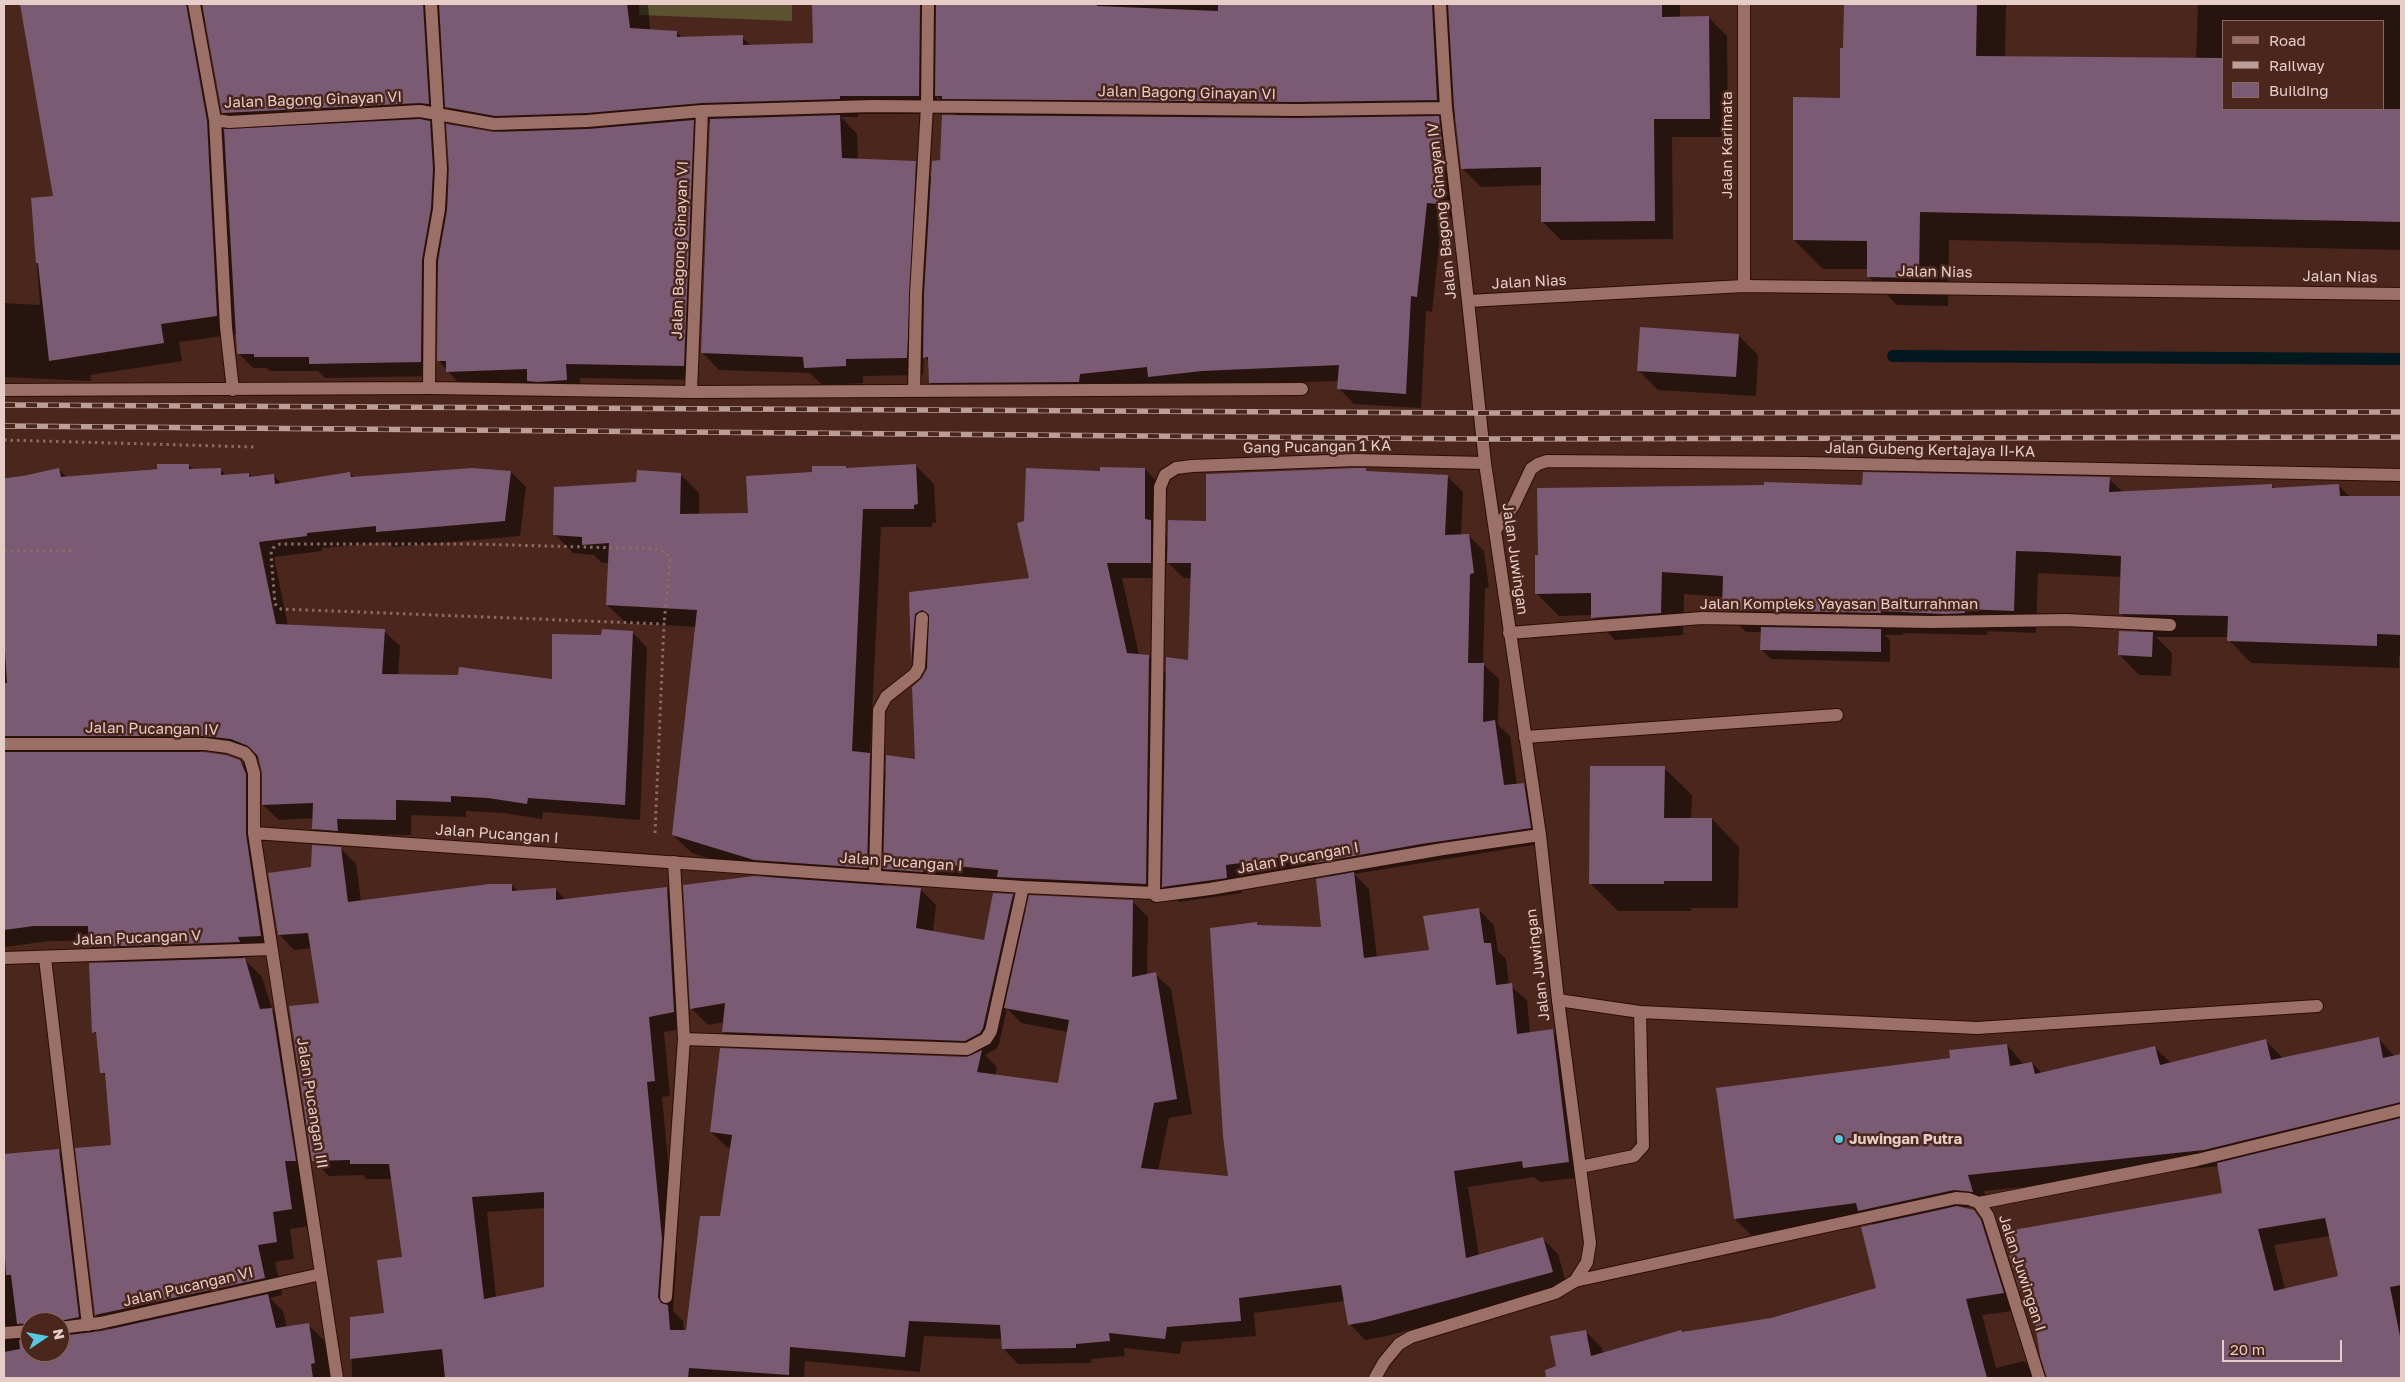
<!DOCTYPE html>
<style>
body{margin:0}
#map{position:relative;width:2405px;height:1382px;overflow:hidden;background:#4a261d;font-family:"Golos Text",sans-serif}
canvas{display:block}
.frame{position:absolute;inset:0;border:5px solid #e6cdc7;pointer-events:none}
.legend{position:absolute;left:2222px;top:20px;width:162px;height:90px;box-sizing:border-box;background:#4a261d;border:1px solid #886961;margin:0;padding:6px 9px;list-style:none;font-size:15px;color:#e6cdc7}
.legend li{display:flex;align-items:center;gap:10px;height:25px}
.legend b{width:25px;border:1px solid #886961}
.north{position:absolute;left:20px;top:1312px;width:50px;height:50px;box-sizing:border-box;background:#4a261d;border:1px solid #886961;border-radius:50%;rotate:78deg;font-size:14px;font-weight:700;line-height:20px;text-align:center;color:#e6cdc7}
.north::after{content:'';display:block;margin:auto;width:18px;height:22px;background:#56c9e1;clip-path:polygon(50% 0,100% 100%,50% 72%,0 100%)}
.scale{position:absolute;left:2222px;top:1340px;width:120px;height:22px;box-sizing:border-box;border:2px solid #e6cdc7;border-top:0;padding-left:6px;font-size:15px;line-height:18px;white-space:nowrap;color:#e6cdc7;-webkit-text-stroke:4px #4a261d;paint-order:stroke}
</style>
<div id="map">
<canvas width="2405" height="1382"></canvas>
<div class="frame"></div>
<ul class="legend">
<li><b style="height:6px;background:#9b7066"></b>Road</li>
<li><b style="height:6px;background:#ba9e97"></b>Railway</li>
<li><b style="height:14px;background:#7b5a74"></b>Building</li>
</ul>
<div class="north">N</div>
<div class="scale">20 m</div>
</div>
<script>
const ctx = document.querySelector('canvas').getContext('2d');
ctx.lineJoin = 'round';
function paint(path, color) {
  ctx.fillStyle = color;
  ctx.fill(path, 'evenodd');
}
function shape(rows) {
  const path = new Path2D();
  for (const r of rows) {
    path.moveTo(r[0], r[1]);
    for (let i = 2; i < r.length; i += 2) path.lineTo(r[i], r[i + 1]);
  }
  return path;
}
function strokePath(path, color, width, dash) {
  ctx.strokeStyle = color;
  ctx.lineWidth = width;
  ctx.lineCap = dash ? 'butt' : 'round';
  ctx.setLineDash(dash || []);
  ctx.stroke(path);
}
function write(font, color, halo, rows, align = 'center') {
  ctx.font = font + ' "Golos Text",sans-serif';
  ctx.lineWidth = 5;
  ctx.setLineDash([]);
  ctx.textBaseline = 'middle';
  ctx.strokeStyle = halo;
  ctx.fillStyle = color;
  for (const [text, x, y, turn = 0] of rows) {
    ctx.save();
    ctx.translate(x, y);
    ctx.rotate((+turn || 0) * Math.PI / 180);
    ctx.textAlign = isNaN(turn) ? turn : align;
    if (halo) ctx.strokeText(text, 0, 0);
    ctx.fillText(text, 0, 0);
    ctx.restore();
  }
}
const green = shape([
 [639,4,792,4,792,21,639,15]
]);
const shadow = shape([
 [21,4,648,4,650,30,677,32,682,38,742,37,751,46,814,45,813,4,1680,4,1680,18,1708,17,1727,36,1728,137,1672,137,1673,239,1561,240,1543,222,1542,185,1481,187,1462,168,1457,118,1439,118,1454,133,1453,218,1442,218,1432,312,1426,311,1421,408,1354,404,1339,388,1339,381,1217,385,1165,391,1156,383,1094,388,1094,397,945,397,930,382,930,362,924,357,923,375,863,376,863,383,822,385,810,373,719,370,702,352,711,122,695,123,708,136,698,380,580,378,581,394,462,387,439,361,438,266,435,376,325,378,318,371,270,371,267,368,253,368,238,353,237,334,179,342,182,361,90,375,91,381,4,377,4,303,40,305,32,199,54,197],
 [206,18,223,112,241,130,223,131,204,25],
 [937,96,957,116,932,179,915,162,858,160,857,134,841,117,858,117,858,114,937,114],
 [446,106,465,125,502,132,494,133,449,189,448,189,444,137,429,121,447,122],
 [1845,4,2006,4,2005,58,2196,59,2198,4,2401,4,2401,250,1949,240,1948,306,1897,305,1868,276,1868,269,1823,269,1794,240,1841,100],
 [2224,21,2384,21,2384,109,2224,109],
 [1738,335,1758,355,1756,396,1658,390,1638,370],
 [189,465,194,470,220,470,227,476,249,474,252,478,273,475,282,484,350,473,355,478,511,472,526,487,520,536,393,547,388,542,322,548,322,551,274,557,288,626,384,631,400,646,398,675,553,680,603,636,632,632,647,648,640,820,543,812,542,819,504,813,466,811,466,817,411,815,411,835,351,834,329,844,313,828,314,818,279,820,263,805,263,773,260,759,247,754,221,751,198,751,240,761,255,777,261,791,261,850,276,951,253,952,254,957,242,957,262,977,272,1009,289,1027,309,1226,290,1229,294,1259,275,1262,282,1295,270,1298,283,1311,287,1328,308,1325,324,1340,330,1378,4,1378,4,1155,59,1151,74,1166,94,1333,111,1330,96,1315,77,1149,112,1146,107,1078,102,1072,98,1036,94,1032,107,964,90,946,90,941,50,941,4,947,4,477,24,477,58,469,68,478],
 [30,1322,60,1322,60,1352,30,1352],
 [915,465,934,484,936,522,932,523,932,527,881,527,870,756,887,772,916,760,923,679,926,673,912,660,910,593,1031,579,1025,522,1101,472,1145,469,1160,485,1160,530,1169,539,1207,522,1365,470,1368,473,1448,477,1463,492,1461,536,1468,535,1484,551,1489,588,1485,588,1483,664,1499,679,1498,725,1510,736,1517,785,1524,785,1539,800,1545,843,1354,874,1369,889,1377,958,1430,951,1478,909,1494,925,1498,951,1506,959,1509,985,1527,1000,1530,1034,1553,1031,1568,1046,1584,1177,1540,1182,1534,1177,1468,1187,1479,1256,1543,1239,1558,1254,1567,1287,1387,1336,1365,1340,1350,1324,1345,1301,1254,1313,1256,1336,1182,1342,1180,1354,1124,1348,1125,1356,1091,1359,1091,1363,1018,1364,1003,1348,1002,1339,924,1336,920,1372,805,1361,804,1378,352,1378,351,1318,385,1314,403,1258,393,1179,366,1179,363,1175,329,1176,313,1160,321,1004,312,948,294,950,279,934,312,868,340,848,356,864,361,901,512,885,518,892,555,889,566,900,667,888,682,904,689,1028,664,1032,670,1096,662,1097,677,1256,673,1311,683,1321,684,1332,687,1332,721,1217,731,1148,727,1147,711,1132,972,1056,739,1048,723,1032,724,1022,708,1025,692,1009,685,886,772,878,692,853,673,835,697,627,626,623,607,605,609,563,602,563,594,555,573,553,555,534,638,484,681,475,699,493,699,515,750,514,813,473,845,467,847,469],
 [1166,561,1184,578,1192,578,1189,661,1167,674,1149,657,1139,655,1122,578,1166,578],
 [1322,868,1331,878,1323,928,1259,927,1256,924,1229,1178,1158,1171,1169,1118,1192,1114,1171,989,1155,974,1147,975,1148,917,1132,901,1027,911,1012,896,985,941,933,932,936,905,920,889,885,887,886,870,900,884,1014,892,1161,900,1161,884,1179,902,1242,893,1240,880],
 [1007,1008,1021,1023,1068,1032,1059,1084,995,1076,997,1067,985,1055,996,1049,999,1044],
 [545,1208,545,1288,496,1298,487,1212],
 [2109,479,2124,493,2272,486,2276,489,2338,485,2350,497,2401,496,2401,656,2399,656,2399,668,2251,663,2229,640,2229,637,2156,637,2172,653,2171,676,2139,675,2120,655,2140,633,2121,614,2121,577,2038,573,2036,633,1987,631,1987,635,1903,633,1903,635,1884,635,1890,640,1890,662,1771,659,1761,649,1762,632,1746,632,1723,610,1723,597,1684,594,1683,635,1615,640,1592,615,1559,616,1537,594,1863,486],
 [1664,768,1692,795,1691,819,1712,819,1739,847,1738,908,1691,908,1691,911,1618,911,1590,883],
 [2378,1038,2395,1057,2401,1056,2401,1378,2048,1378,2033,1302,2021,1290,2223,1194,2219,1166,1984,1191,1989,1208,1972,1206,1961,1208,1973,1211,1990,1228,2020,1310,1982,1315,1996,1368,2024,1361,2041,1378,1559,1378,1552,1337,1585,1331,1602,1348,1603,1354,1683,1333,1771,1319,1878,1289,1874,1226,1868,1220,1751,1235,1735,1219,1951,1059,2007,1045,2024,1065,2032,1063,2042,1073,2154,1047,2171,1063,2266,1041,2283,1058],
 [2330,1236,2339,1277,2285,1289,2274,1245]
]);
const stream = shape([
 [1893,356,2401,359]
]);
const building = shape([
 [20,4,186,4,207,121,217,316,161,324,164,343,49,361,38,263,36,263,31,198,53,196],
 [202,4,423,4,429,104,420,103,222,113],
 [439,4,627,4,630,28,677,31,677,37,743,35,743,45,813,43,812,4,920,4,919,96,840,96,840,99,702,103,587,113,495,116,445,107],
 [936,4,1097,4,1097,6,1218,11,1218,4,1432,4,1437,100,1298,102,942,99,942,96,935,96],
 [1448,4,1662,4,1662,17,1709,16,1710,119,1654,119,1655,221,1541,222,1541,167,1461,169,1454,107],
 [1844,4,1977,4,1976,56,2224,58,2224,109,2401,109,2401,222,1920,212,1919,278,1867,277,1867,241,1793,240,1793,97,1840,98,1840,48,1843,48],
 [840,115,842,158,916,161,907,358,846,359,846,366,804,368,803,357,701,353,710,119],
 [942,115,1298,118,1439,116,1445,169,1439,169,1438,204,1427,203,1417,297,1411,296,1406,394,1337,389,1339,365,1202,371,1148,377,1147,367,1080,374,1079,382,929,383,928,357,923,358,924,294,932,161,940,160],
 [420,119,430,121,433,169,431,208,422,260,421,362,309,364,309,357,254,357,254,354,237,354,224,129],
 [694,120,684,366,566,364,567,380,538,382,527,381,527,369,446,372,446,361,437,361,438,261,447,210,449,169,446,124,494,132,588,129],
 [1640,327,1739,334,1736,377,1637,371],
 [157,464,189,464,189,469,221,468,221,475,249,473,249,477,274,474,275,484,350,472,351,477,472,468,511,471,505,521,376,532,376,526,307,533,307,536,259,542,276,624,385,629,382,674,458,675,459,667,552,679,552,634,601,635,602,629,633,631,625,805,528,798,527,804,488,798,451,796,451,802,396,800,396,820,337,819,338,831,312,829,313,803,262,805,262,773,258,756,248,746,231,739,205,736,4,736,4,683,7,683,4,636,4,478,23,476,59,468,61,477,157,469],
 [916,464,918,504,914,505,914,509,863,509,852,751,870,753,867,868,754,860,672,835,697,610,606,605,609,543,582,545,582,537,553,535,554,487,636,482,637,470,681,473,680,514,748,513,746,476,812,472,812,466,846,466,846,468],
 [1100,467,1145,468,1145,519,1151,520,1151,563,1107,563,1127,653,1149,655,1146,884,997,877,998,870,924,863,923,872,883,869,886,755,915,759,912,687,922,678,927,668,929,615,922,610,915,614,911,660,909,592,1029,578,1017,523,1024,521,1026,468,1100,471],
 [1356,468,1366,468,1366,471,1448,475,1445,535,1469,534,1474,573,1470,574,1468,663,1484,663,1483,722,1495,720,1504,785,1524,783,1531,828,1421,844,1315,863,1313,853,1226,865,1227,878,1162,887,1166,657,1188,660,1191,563,1167,563,1168,520,1206,521,1206,474],
 [1863,472,2110,477,2109,492,2272,484,2272,488,2339,484,2340,496,2401,496,2401,635,2377,634,2377,646,2227,641,2228,616,2119,614,2121,556,2046,552,2016,551,2014,611,1965,609,1965,613,1944,614,1881,611,1881,613,1722,610,1723,576,1662,572,1661,613,1591,618,1591,593,1535,594,1535,555,1538,555,1537,488,1764,485,1764,482,1862,485],
 [1761,627,1881,629,1881,652,1760,650],
 [2119,631,2153,632,2152,657,2118,655],
 [4,752,204,752,226,755,240,760,246,774,246,834,261,936,238,937,240,942,89,947,88,926,34,926,4,930],
 [1590,766,1665,766,1664,818,1712,818,1712,881,1664,881,1664,884,1589,884],
 [312,845,341,847,348,902,489,884,512,884,512,891,556,888,556,900,667,887,674,1012,649,1017,655,1081,647,1082,662,1239,658,1297,661,1303,668,1305,670,1330,686,1330,700,1216,720,1216,732,1135,710,1132,720,1048,967,1057,982,1050,977,1072,1058,1083,1069,1020,1004,1008,1029,895,1133,900,1132,977,1156,972,1177,1099,1154,1103,1141,1168,1228,1176,1223,1136,1210,928,1257,922,1257,925,1321,927,1316,879,1354,872,1364,958,1429,950,1423,916,1479,908,1484,943,1491,943,1496,985,1512,983,1517,1034,1553,1029,1569,1162,1523,1168,1522,1161,1454,1171,1466,1258,1543,1237,1553,1272,1371,1321,1348,1325,1341,1285,1239,1298,1241,1321,1167,1327,1165,1339,1109,1333,1110,1341,1076,1344,1076,1348,1002,1349,1000,1325,909,1321,905,1357,790,1347,789,1375,689,1368,688,1378,445,1378,442,1349,350,1359,350,1317,384,1313,377,1260,402,1257,389,1164,350,1164,350,1160,312,1161,289,1006,319,1003,308,933,278,935,268,873,311,867],
 [544,1192,544,1287,484,1299,472,1197],
 [754,876,921,888,916,928,984,940,993,893,1013,894,983,1028,980,1033,965,1041,722,1032,725,1003,690,1009,683,885],
 [245,958,260,1009,272,1008,296,1161,285,1161,292,1209,273,1212,277,1242,258,1245,265,1278,95,1315,75,1148,111,1145,105,1073,100,1073,96,1032,92,1033,89,963],
 [2379,1037,2383,1058,2401,1054,2401,1102,2204,1150,1968,1175,1973,1192,1954,1190,1858,1211,1856,1203,1734,1219,1716,1088,1950,1058,1949,1050,2007,1044,2010,1066,2032,1062,2035,1074,2155,1046,2160,1065,2266,1039,2271,1060],
 [2401,1118,2401,1285,2390,1287,2401,1341,2401,1378,2047,1378,2040,1356,2030,1289,2020,1291,2002,1232,2222,1193,2217,1163],
 [2325,1218,2338,1276,2274,1291,2258,1229],
 [59,1149,79,1317,55,1322,17,1324,11,1275,6,1275,4,1241,4,1154],
 [1957,1206,1974,1210,1981,1220,2004,1293,1966,1299,1987,1378,1546,1378,1545,1370,1556,1366,1550,1336,1586,1330,1591,1356,1681,1330,1682,1332,1771,1318,1876,1288,1861,1227],
 [268,1294,276,1328,309,1323,315,1363,311,1364,313,1378,4,1378,4,1352,20,1349,19,1340,30,1339,30,1352,60,1352,60,1336,102,1331]
]);
const path = shape([
 [4,440,255,447],
 [4,551,74,551],
 [655,833,664,624,281,609,275,604,271,554,273,548,280,544,474,544,658,549,666,553,670,559,664,624]
]);
const lane = shape([
 [1525,737,1837,715],
 [875,876,879,710,886,697,915,674,919,667,922,618],
 [1154,893,1160,487,1165,475,1176,468,1192,466,1356,460,1485,463],
 [1558,1000,1640,1012,1977,1028,2317,1006],
 [684,1039,967,1049,986,1039,991,1031,1023,887],
 [1580,1167,1634,1156,1643,1146,1640,1012],
 [666,1297,684,1039,674,862]
]);
const street = shape([
 [194,4,215,120,226,327,233,390],
 [1440,4,1446,108,1468,301],
 [215,120,229,122,420,111,494,124,587,121,702,111,873,106,1298,110,1446,108],
 [1744,286,1744,4],
 [429,388,430,260,439,209,441,169,431,4],
 [4,390,429,388,691,392,1302,389],
 [914,391,916,294,927,106,928,4],
 [691,392,702,111],
 [1495,530,1514,505,1531,469,1538,464,1547,461,1804,463,2401,475],
 [1509,633,1702,618,1931,622,2066,620,2170,625],
 [4,744,205,744,228,747,245,753,250,759,254,773,254,833,337,1378],
 [254,833,1023,887,1154,893,1156,896,1210,889,1443,849,1540,835],
 [4,958,271,949],
 [45,958,88,1325],
 [1979,1203,2197,1160,2401,1110],
 [1575,1281,1956,1198,1969,1199,1979,1203,1988,1216,2039,1378],
 [60,1328,100,1323,321,1274],
 [4,1333,30,1331]
]);
const secondary = shape([
 [1375,1378,1384,1362,1399,1344,1411,1337,1555,1293,1575,1281,1587,1262,1590,1243,1558,1000,1540,835,1485,463,1468,301,1744,286,2401,294]
]);
const rail = shape([
 [4,405,1481,413,2401,412],
 [4,426,1483,439,2401,437]
]);
const markers = [
 [1839,1139,5,"#56c9e1"]
];
const streetNames = [
 ["Jalan Bagong Ginayan VI",1187,93,1],
 ["Jalan Bagong Ginayan VI",313,100,-2],
 ["Jalan Karimata",1727,145,-90],
 ["Jalan Bagong Ginayan IV",1442,211,-96],
 ["Jalan Bagong Ginayan VI",680,250,-88],
 ["Jalan Nias",1935,272,1],
 ["Jalan Nias",2340,277,1],
 ["Jalan Nias",1529,282,-3],
 ["Gang Pucangan 1 KA",1317,447,-1],
 ["Jalan Gubeng Kertajaya II-KA",1930,450,1],
 ["Jalan Juwingan",1515,559,82],
 ["Jalan Kompleks Yayasan Baiturrahman",1839,604],
 ["Jalan Pucangan IV",152,729,1],
 ["Jalan Pucangan I",497,834,4],
 ["Jalan Pucangan I",1298,858,-10],
 ["Jalan Pucangan I",901,862,4],
 ["Jalan Pucangan V",137,938,-2],
 ["Jalan Juwingan",1538,965,-97],
 ["Jalan Pucangan III",312,1103,81],
 ["Jalan Juwingan I",2022,1273,72],
 ["Jalan Pucangan VI",188,1287,-13]
];
const poiNames = [
 ["Juwingan Putra",1849,1139]
];
paint(green, '#5c5232');
paint(shadow, '#0007');
strokePath(stream, '#01191e', 12);
paint(building, '#7b5a74');
strokePath(lane, '#2e0d06', 14);
strokePath(street, '#2e0d06', 14);
strokePath(secondary, '#2e0d06', 14);
strokePath(path, '#8b6b64', 3, [2.5, 4]);
strokePath(lane, '#9b7066', 12);
strokePath(street, '#9b7066', 12);
strokePath(secondary, '#9b7066', 12);
strokePath(rail, '#ba9e97', 5.5);
strokePath(rail, '#4a261d', 4, [11]);
for (const [x, y, r, color] of markers) {
  const dot = new Path2D();
  dot.arc(x, y, r, 0, 2 * Math.PI);
  ctx.fillStyle = color;
  ctx.fill(dot);
  strokePath(dot, '#4a261d', 2);
}
write('15px', '#e6cdc7', '#4a261d', streetNames);
write('bold 15px', '#e6cdc7', '#4a261d', poiNames, 'left');
</script>
